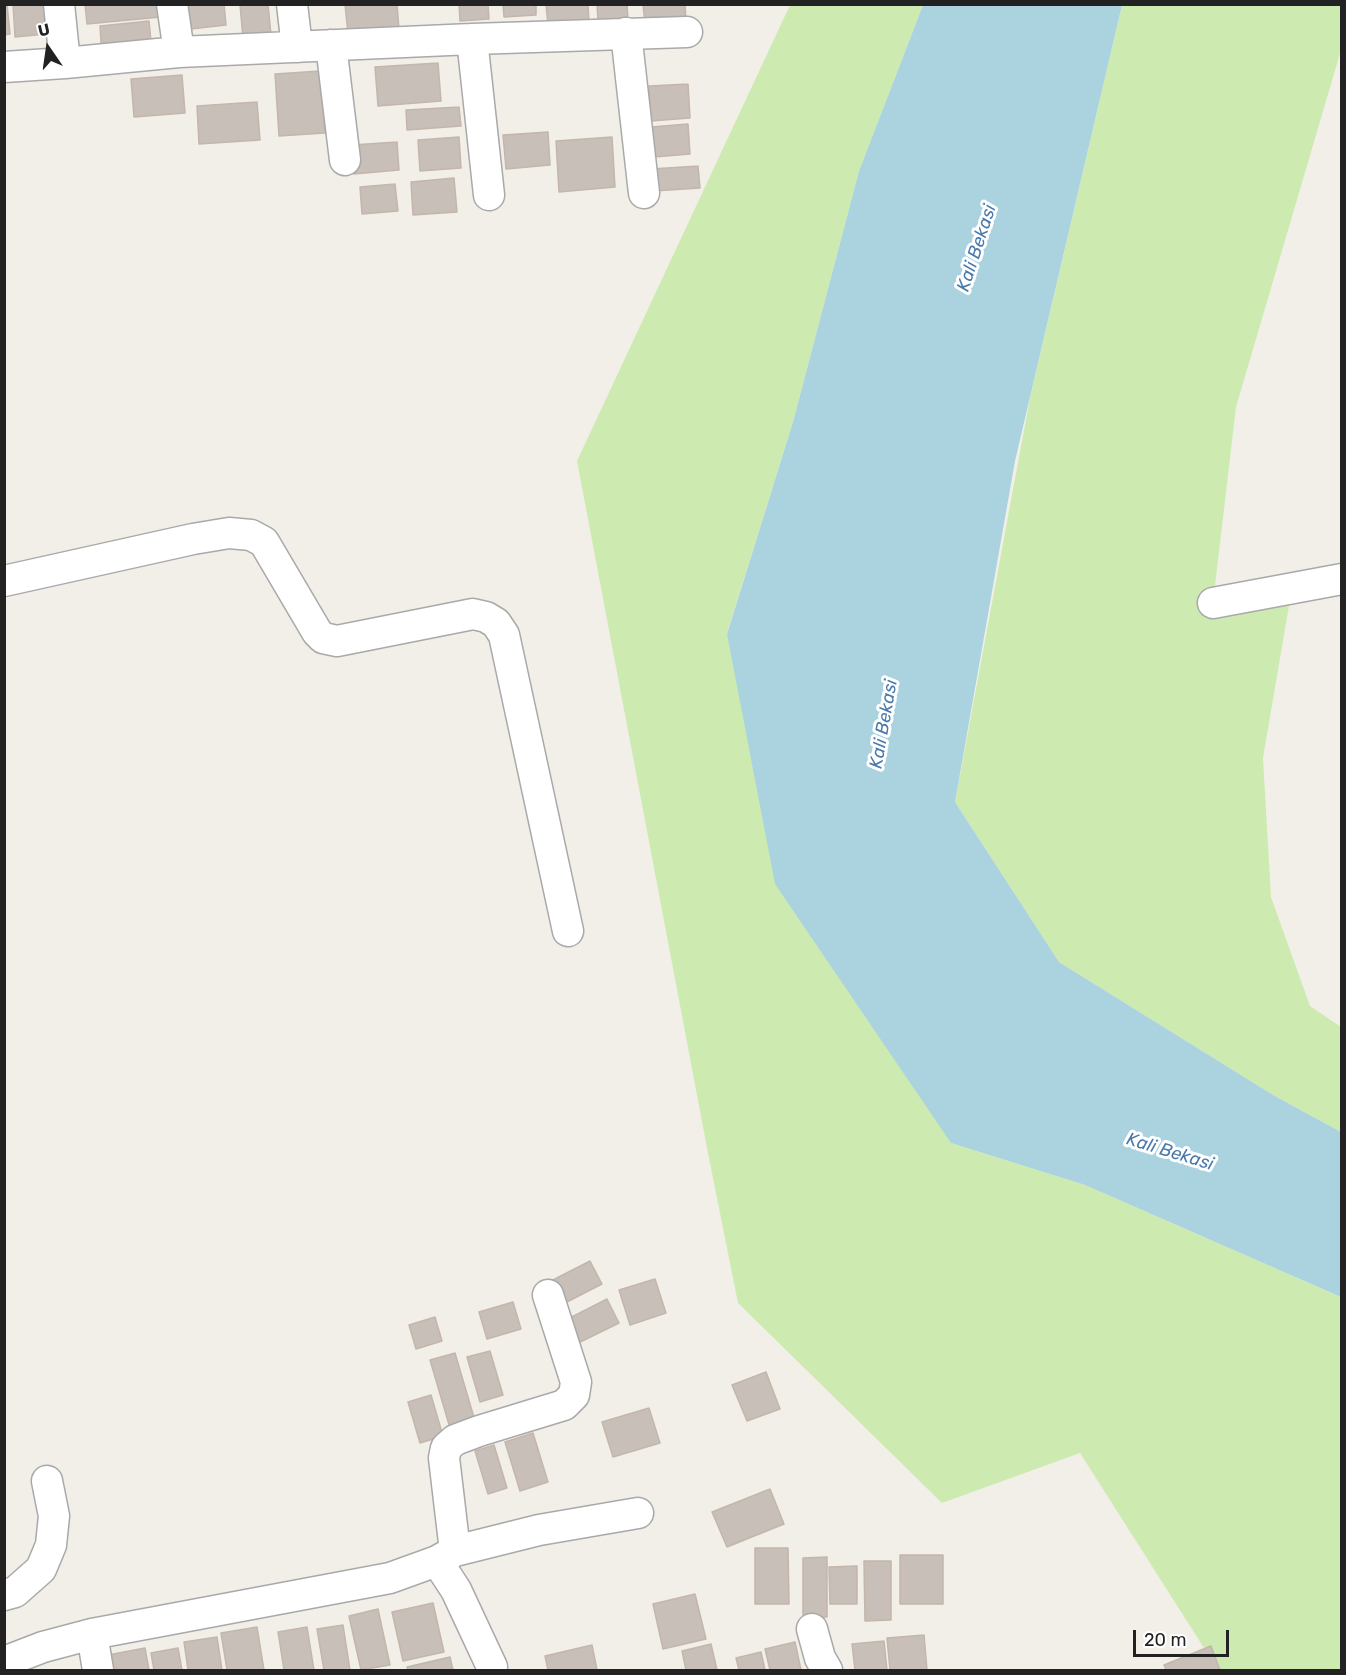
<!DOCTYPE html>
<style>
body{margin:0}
#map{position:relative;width:1346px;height:1675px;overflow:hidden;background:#f2efe9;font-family:Rubik,sans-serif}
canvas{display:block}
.frame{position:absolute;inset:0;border:6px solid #222;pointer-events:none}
.north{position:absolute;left:18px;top:18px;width:60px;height:60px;-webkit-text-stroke:4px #fff;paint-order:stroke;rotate:347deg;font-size:16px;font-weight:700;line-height:24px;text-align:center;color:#222}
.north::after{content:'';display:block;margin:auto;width:21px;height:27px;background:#222;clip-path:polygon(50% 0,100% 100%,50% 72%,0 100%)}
.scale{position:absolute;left:1133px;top:1630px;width:96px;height:27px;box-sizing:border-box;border:3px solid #222;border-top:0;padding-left:8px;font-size:18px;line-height:21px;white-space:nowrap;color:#222;-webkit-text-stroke:4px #fff;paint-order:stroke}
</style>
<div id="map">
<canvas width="1346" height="1675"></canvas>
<div class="frame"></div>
<div class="north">U</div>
<div class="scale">20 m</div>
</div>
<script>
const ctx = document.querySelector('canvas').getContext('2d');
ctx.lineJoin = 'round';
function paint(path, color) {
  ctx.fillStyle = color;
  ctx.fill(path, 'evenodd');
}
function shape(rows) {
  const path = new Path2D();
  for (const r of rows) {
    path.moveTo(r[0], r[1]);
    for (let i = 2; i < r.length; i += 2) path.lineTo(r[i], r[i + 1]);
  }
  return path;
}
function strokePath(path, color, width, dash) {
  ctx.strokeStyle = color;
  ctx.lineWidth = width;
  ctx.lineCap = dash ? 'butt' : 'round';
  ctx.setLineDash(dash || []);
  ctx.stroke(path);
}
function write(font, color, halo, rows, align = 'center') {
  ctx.font = font + ' Rubik,sans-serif';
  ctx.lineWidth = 6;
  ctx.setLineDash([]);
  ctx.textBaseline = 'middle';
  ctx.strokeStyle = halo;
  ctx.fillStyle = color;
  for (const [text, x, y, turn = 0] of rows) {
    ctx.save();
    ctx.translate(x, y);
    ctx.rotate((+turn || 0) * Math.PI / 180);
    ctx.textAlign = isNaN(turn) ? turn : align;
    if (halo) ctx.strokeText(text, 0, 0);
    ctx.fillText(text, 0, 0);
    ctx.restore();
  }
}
const grass = shape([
 [790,5,923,5,859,171,793,422,727,633,951,1143,1085,1185,1341,1297,1341,1670,1218,1670,1080,1453,942,1503,738,1303,707,1148,577,461],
 [1122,5,1341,5,1341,50,1236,407,1213,603,1292,588,1263,758,1271,897,1310,1006,1341,1027,1341,1132,1273,1095,1059,962,955,802,1030,398]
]);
const water = shape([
 [923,5,1122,5,1015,461,955,802,1059,962,1273,1095,1341,1132,1341,1297,1085,1185,951,1143,775,884,727,634,793,422,859,171]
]);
const building = shape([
 [4,4,7,4,10,34,4,35,4,4],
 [13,4,44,4,46,34,15,37,13,4],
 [85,4,160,4,161,17,87,24,85,4],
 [179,4,224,4,226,25,182,30,179,4],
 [268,4,271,35,243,38,240,5,268,4],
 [345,4,397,4,399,29,348,34,345,4],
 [459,4,488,4,489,19,460,21,459,4],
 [503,4,536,4,536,15,504,17,503,4],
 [546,4,588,4,589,22,548,26,546,4],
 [597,4,627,4,628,19,598,21,597,4],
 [643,4,685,4,686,22,645,25,643,4],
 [149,21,152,51,102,57,100,26,149,21],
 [438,63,441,101,378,106,375,67,438,63],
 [320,71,325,133,279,136,275,74,320,71],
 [182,75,185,113,134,117,131,79,182,75],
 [688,84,690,118,651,121,649,86,688,84],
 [257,102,260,140,199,144,197,106,257,102],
 [459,107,461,126,407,130,406,110,459,107],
 [688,124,690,154,654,157,651,127,688,124],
 [548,132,550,165,506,169,503,135,548,132],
 [459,137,461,168,420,171,418,140,459,137],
 [612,137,615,187,559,192,556,141,612,137],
 [397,142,399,170,354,174,352,145,397,142],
 [698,166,700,188,654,191,652,169,698,166],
 [454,178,457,212,413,215,411,182,454,178],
 [395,184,398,211,362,214,360,187,395,184],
 [590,1261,602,1284,561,1305,549,1282,590,1261],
 [655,1279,666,1313,630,1325,619,1290,655,1279],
 [607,1299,619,1323,572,1346,560,1323,607,1299],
 [513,1302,521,1329,487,1339,479,1312,513,1302],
 [435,1317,442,1341,416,1349,409,1325,435,1317],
 [490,1351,503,1395,480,1402,467,1357,490,1351],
 [455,1353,475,1421,450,1428,430,1360,455,1353],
 [766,1372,780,1409,747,1421,732,1385,766,1372],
 [431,1395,443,1436,420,1443,408,1402,431,1395],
 [649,1408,660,1443,613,1457,602,1422,649,1408],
 [533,1433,548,1482,520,1491,505,1442,533,1433],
 [494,1445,507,1488,488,1494,475,1451,494,1445],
 [770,1489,784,1524,727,1547,712,1512,770,1489],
 [755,1548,788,1548,789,1604,755,1604,755,1548],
 [900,1555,943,1555,943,1604,900,1604,900,1555],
 [827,1557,827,1617,803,1617,803,1558,827,1557],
 [864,1561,891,1561,891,1620,865,1621,864,1561],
 [857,1566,857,1604,830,1604,829,1567,857,1566],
 [695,1594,706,1639,663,1649,653,1604,695,1594],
 [433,1603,444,1652,403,1661,392,1612,433,1603],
 [378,1609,390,1665,361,1670,349,1616,378,1609],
 [343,1625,350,1670,324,1670,317,1629,343,1625],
 [257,1627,264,1670,227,1670,221,1633,257,1627],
 [307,1627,314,1670,284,1670,278,1632,307,1627],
 [924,1635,927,1670,890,1670,887,1638,924,1635],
 [217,1637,222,1670,188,1670,184,1642,217,1637],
 [884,1641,887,1670,855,1670,852,1644,884,1641],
 [795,1642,801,1670,770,1670,765,1649,795,1642],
 [711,1644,717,1670,686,1670,682,1651,711,1644],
 [592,1645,597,1670,548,1670,545,1656,592,1645],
 [1211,1646,1220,1670,1166,1670,1164,1665,1211,1646],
 [145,1648,149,1670,111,1670,108,1655,145,1648],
 [178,1648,182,1670,154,1670,151,1653,178,1648],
 [761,1652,765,1670,739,1670,736,1658,761,1652],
 [450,1657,453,1670,408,1670,407,1667,450,1657]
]);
const minor = shape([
 [172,4,179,52],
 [292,4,297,47],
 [626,33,644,193],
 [472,39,489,195],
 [331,45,345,160],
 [65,63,179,52,472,39,687,32],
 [4,67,65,63,59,4],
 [4,581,193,539,229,533,251,535,264,542,317,632,323,638,337,641,473,614,486,617,496,623,504,635,568,931],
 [1213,603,1342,579],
 [455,1551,444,1458,446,1448,455,1440,479,1431,564,1405,574,1395,576,1382,548,1295],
 [437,1561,456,1590,492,1667],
 [4,1595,15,1592,41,1569,51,1545,54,1516,47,1481],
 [812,1629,820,1658,827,1670],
 [92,1634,98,1670],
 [4,1662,43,1647,92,1634,390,1578,437,1561,455,1551,539,1530,638,1513]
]);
const waterNames = [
 ["Kali Bekasi",977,248,-72],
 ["Kali Bekasi",884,724,-80],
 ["Kali Bekasi",1170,1152,17]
];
paint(grass, '#cdebb0');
paint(water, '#aad3df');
paint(building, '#c7bfb8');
strokePath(building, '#c4b6ab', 1.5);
strokePath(minor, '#a9a9a9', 33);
strokePath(minor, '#fff', 30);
write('italic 18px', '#4a7aab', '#fff', waterNames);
</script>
